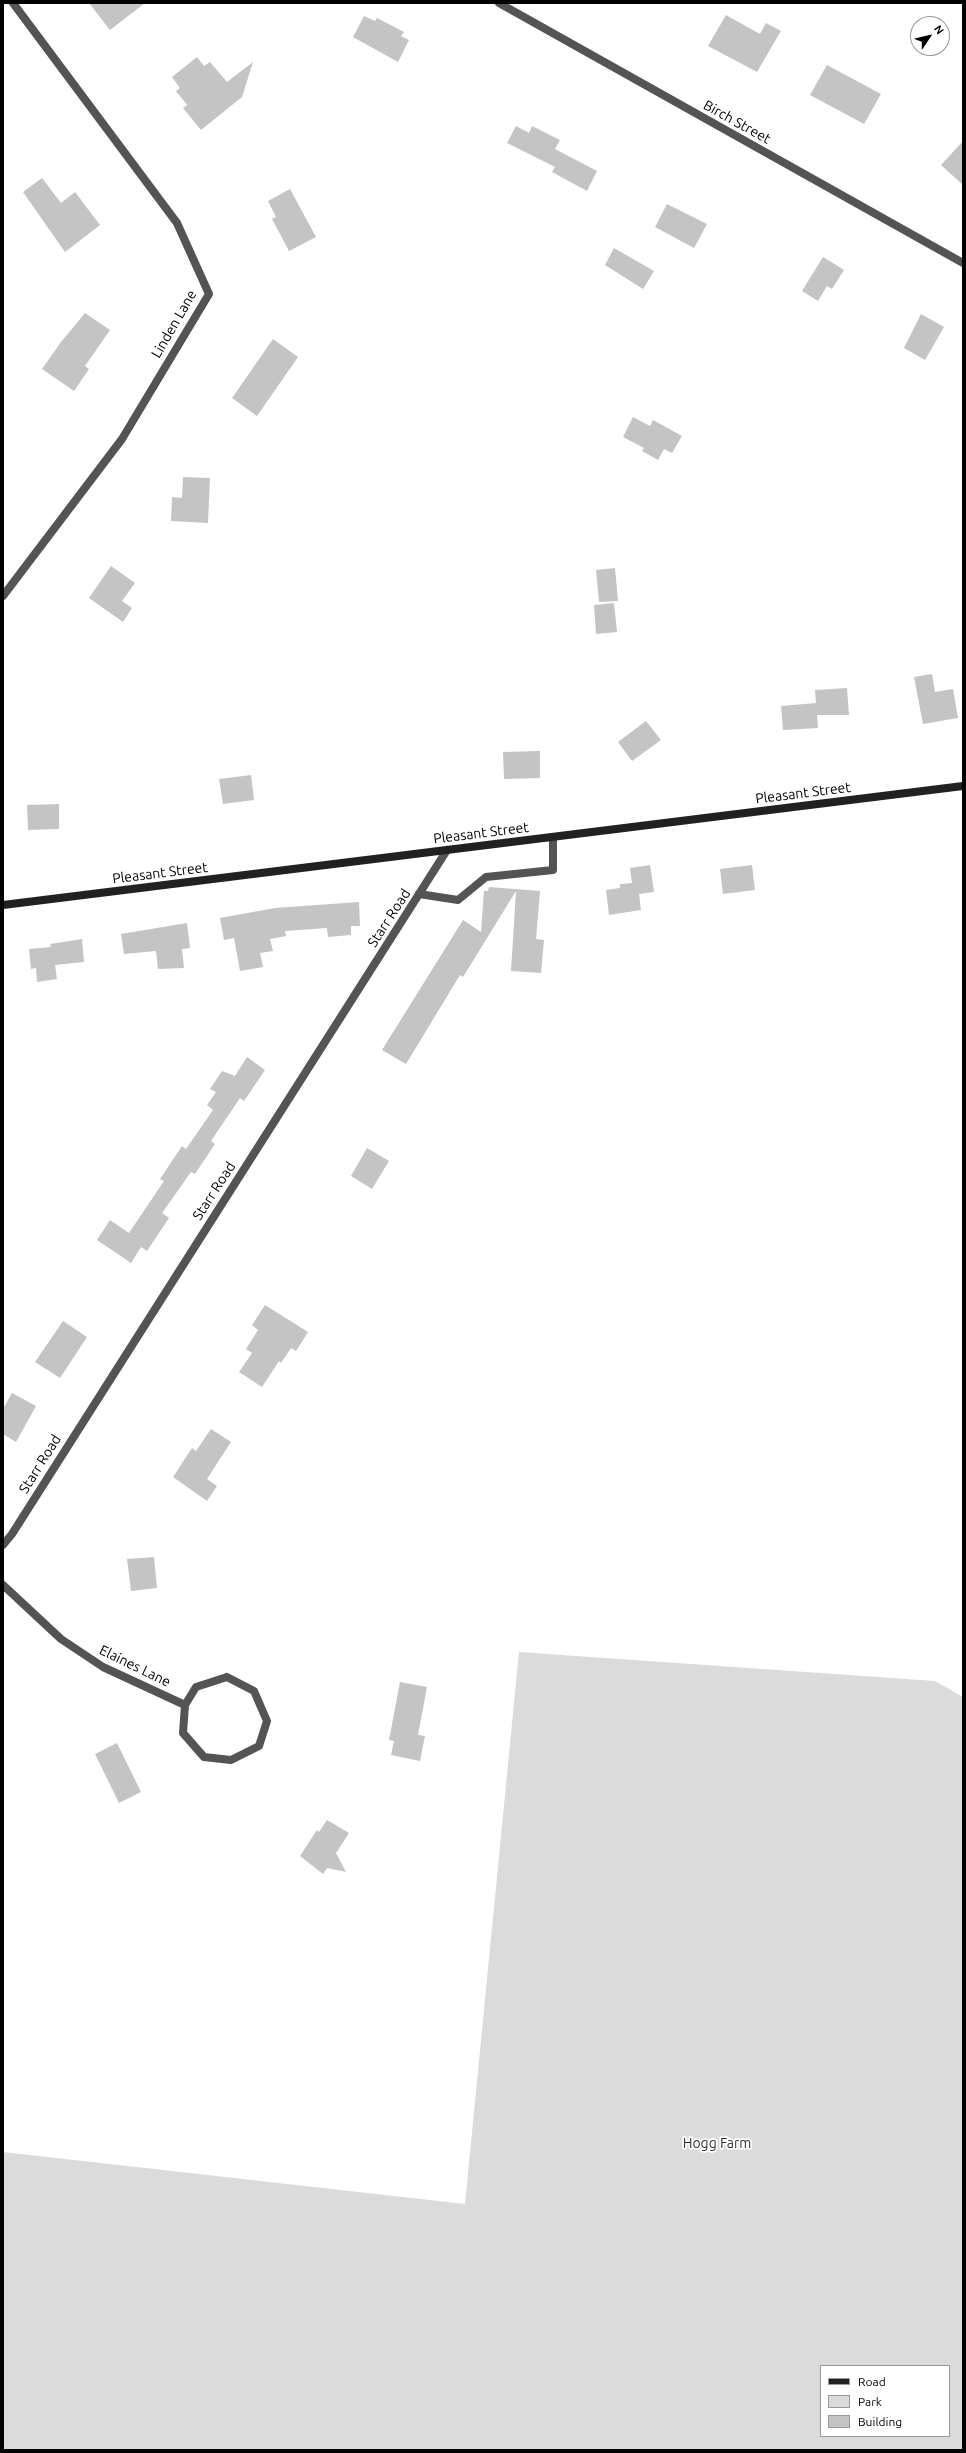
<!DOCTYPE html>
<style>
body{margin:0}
#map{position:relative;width:966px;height:2453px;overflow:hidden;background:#fff;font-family:Ubuntu,sans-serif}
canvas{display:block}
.frame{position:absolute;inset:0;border:4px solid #000;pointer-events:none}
.legend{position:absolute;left:820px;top:2365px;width:130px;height:72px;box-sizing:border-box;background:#fff;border:1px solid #999;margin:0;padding:5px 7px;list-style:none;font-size:12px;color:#000}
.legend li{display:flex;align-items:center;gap:8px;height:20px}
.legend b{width:20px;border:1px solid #999}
.north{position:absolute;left:910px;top:16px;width:40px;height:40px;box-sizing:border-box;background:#fff;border:1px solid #999;border-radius:50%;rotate:55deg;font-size:11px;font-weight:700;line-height:16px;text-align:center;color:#000}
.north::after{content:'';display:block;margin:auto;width:14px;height:18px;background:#000;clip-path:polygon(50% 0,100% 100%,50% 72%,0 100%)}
</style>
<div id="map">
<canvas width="966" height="2453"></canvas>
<div class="frame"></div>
<ul class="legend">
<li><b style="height:5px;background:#212121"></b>Road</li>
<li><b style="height:11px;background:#dbdbdb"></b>Park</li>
<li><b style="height:11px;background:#c4c4c4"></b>Building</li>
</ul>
<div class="north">N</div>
</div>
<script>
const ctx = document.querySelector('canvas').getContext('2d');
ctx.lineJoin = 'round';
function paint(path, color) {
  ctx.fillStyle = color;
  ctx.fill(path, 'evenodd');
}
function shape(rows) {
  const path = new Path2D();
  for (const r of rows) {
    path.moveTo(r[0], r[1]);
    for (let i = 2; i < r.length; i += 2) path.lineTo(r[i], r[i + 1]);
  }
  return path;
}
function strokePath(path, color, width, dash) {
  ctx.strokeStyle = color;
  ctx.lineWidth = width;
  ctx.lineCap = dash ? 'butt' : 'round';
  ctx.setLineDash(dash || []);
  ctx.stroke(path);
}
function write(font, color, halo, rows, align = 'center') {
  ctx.font = font + ' Ubuntu,sans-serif';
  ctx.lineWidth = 3.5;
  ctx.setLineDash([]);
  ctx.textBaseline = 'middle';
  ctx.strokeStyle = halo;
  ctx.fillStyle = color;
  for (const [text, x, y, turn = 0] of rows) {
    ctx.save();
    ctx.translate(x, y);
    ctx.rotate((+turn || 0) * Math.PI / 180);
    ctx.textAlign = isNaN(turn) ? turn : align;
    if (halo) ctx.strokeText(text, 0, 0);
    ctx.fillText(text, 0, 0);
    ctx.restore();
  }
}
const green = shape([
 [519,1652,935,1681,963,1697,963,2450,3,2450,3,2152,465,2204],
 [821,2366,949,2366,949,2436,821,2436]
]);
const building = shape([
 [89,3,145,3,110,30],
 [726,15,760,34,766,23,781,31,757,72,708,46],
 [364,16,375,21,377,18,404,32,401,36,409,40,398,62,353,37],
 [197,57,204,66,210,62,227,82,253,62,242,97,201,130,183,108,187,105,176,91,180,88,172,77],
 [827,65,881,94,864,124,810,95],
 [516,126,529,133,532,126,560,140,555,149,597,171,587,191,552,172,555,167,507,143],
 [963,141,963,185,941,165],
 [42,178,61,203,75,192,100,225,65,252,23,192],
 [290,189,316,237,289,251,272,219,276,217,268,201],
 [667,204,707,224,694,248,655,227],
 [614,248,654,271,643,289,605,265],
 [823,257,844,270,832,289,827,286,818,301,802,291],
 [85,313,110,330,85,366,89,369,74,391,42,369,61,342],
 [921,314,944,327,925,360,904,348],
 [273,339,298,357,257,416,232,398],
 [633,417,650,426,653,420,682,436,672,453,664,449,658,460,642,451,644,448,623,437],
 [183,477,210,478,208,523,171,521,172,497,182,498],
 [111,566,135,583,122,601,132,608,123,622,89,598],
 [615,568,618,601,599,602,596,570],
 [614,603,617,632,596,634,594,605],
 [932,674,935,692,953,689,958,718,923,724,914,677],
 [847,688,849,715,817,715,818,728,783,730,781,706,816,703,815,690],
 [646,721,661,740,632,761,618,742],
 [540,751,540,778,504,779,503,752],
 [251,775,254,800,223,804,219,779],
 [59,804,59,829,28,830,27,805],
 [650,865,654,892,639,894,641,910,609,915,606,890,620,888,620,884,632,883,630,868],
 [752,865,755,890,723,894,720,869],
 [489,887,540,891,536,939,544,940,541,973,511,971,516,891,463,977,460,975,406,1064,382,1050,463,920,481,932,484,891,488,891],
 [359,902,360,926,351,926,351,935,328,937,327,928,285,931,286,936,270,939,273,951,260,953,263,967,240,971,234,938,224,940,220,918,275,908],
 [187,923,190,948,182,949,184,968,158,969,156,951,124,954,121,934],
 [82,939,84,962,55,965,57,979,37,982,36,968,31,969,29,949,51,947,50,944],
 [247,1057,265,1070,244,1101,240,1098,211,1141,215,1144,195,1174,191,1172,162,1213,169,1218,147,1251,141,1247,131,1263,97,1240,110,1220,129,1233,164,1181,160,1179,182,1146,186,1149,213,1110,207,1105,216,1092,210,1089,222,1071,235,1076],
 [367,1148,389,1161,372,1189,351,1176],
 [265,1305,308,1332,296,1351,291,1348,281,1363,279,1361,262,1387,239,1372,252,1353,246,1349,258,1330,252,1325],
 [63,1321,87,1337,60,1378,35,1362],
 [12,1393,36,1406,16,1442,3,1434,3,1409],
 [211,1429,231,1442,207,1479,217,1486,207,1501,173,1477,192,1448,196,1451],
 [154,1557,157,1588,131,1591,127,1559],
 [400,1682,427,1687,418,1735,425,1736,420,1761,391,1755,394,1741,389,1740],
 [117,1743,141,1792,119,1803,95,1754],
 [327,1820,349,1833,336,1853,346,1872,327,1868,323,1874,300,1856,317,1830,319,1832]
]);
const service = shape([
 [419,894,458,900,486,877,553,870,553,837]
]);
const minor = shape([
 [499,3,963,263],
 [3,596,122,439,209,294,177,223,13,3],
 [3,1545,12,1534,447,850],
 [3,1585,61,1639,103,1667,185,1705],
 [227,1677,254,1691,267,1721,259,1746,231,1760,204,1757,183,1733,185,1705,196,1687,227,1677]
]);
const secondary = shape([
 [3,905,963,786]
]);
const streetNames = [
 ["Birch Street",737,122,29],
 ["Linden Lane",174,324,-60],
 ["Pleasant Street",803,793,-7],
 ["Pleasant Street",481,833,-7],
 ["Pleasant Street",160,873,-7],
 ["Starr Road",389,918,-57],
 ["Starr Road",214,1191,-57],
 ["Starr Road",40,1464,-58],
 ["Elaines Lane",135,1666,26]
];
const parkNames = [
 ["Hogg Farm",717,2143]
];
paint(green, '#dbdbdb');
paint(building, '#c4c4c4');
strokePath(service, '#545454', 8);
strokePath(minor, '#545454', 8);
strokePath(secondary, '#212121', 8);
write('14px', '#000', '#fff', streetNames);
write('14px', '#323232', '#fff', parkNames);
</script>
